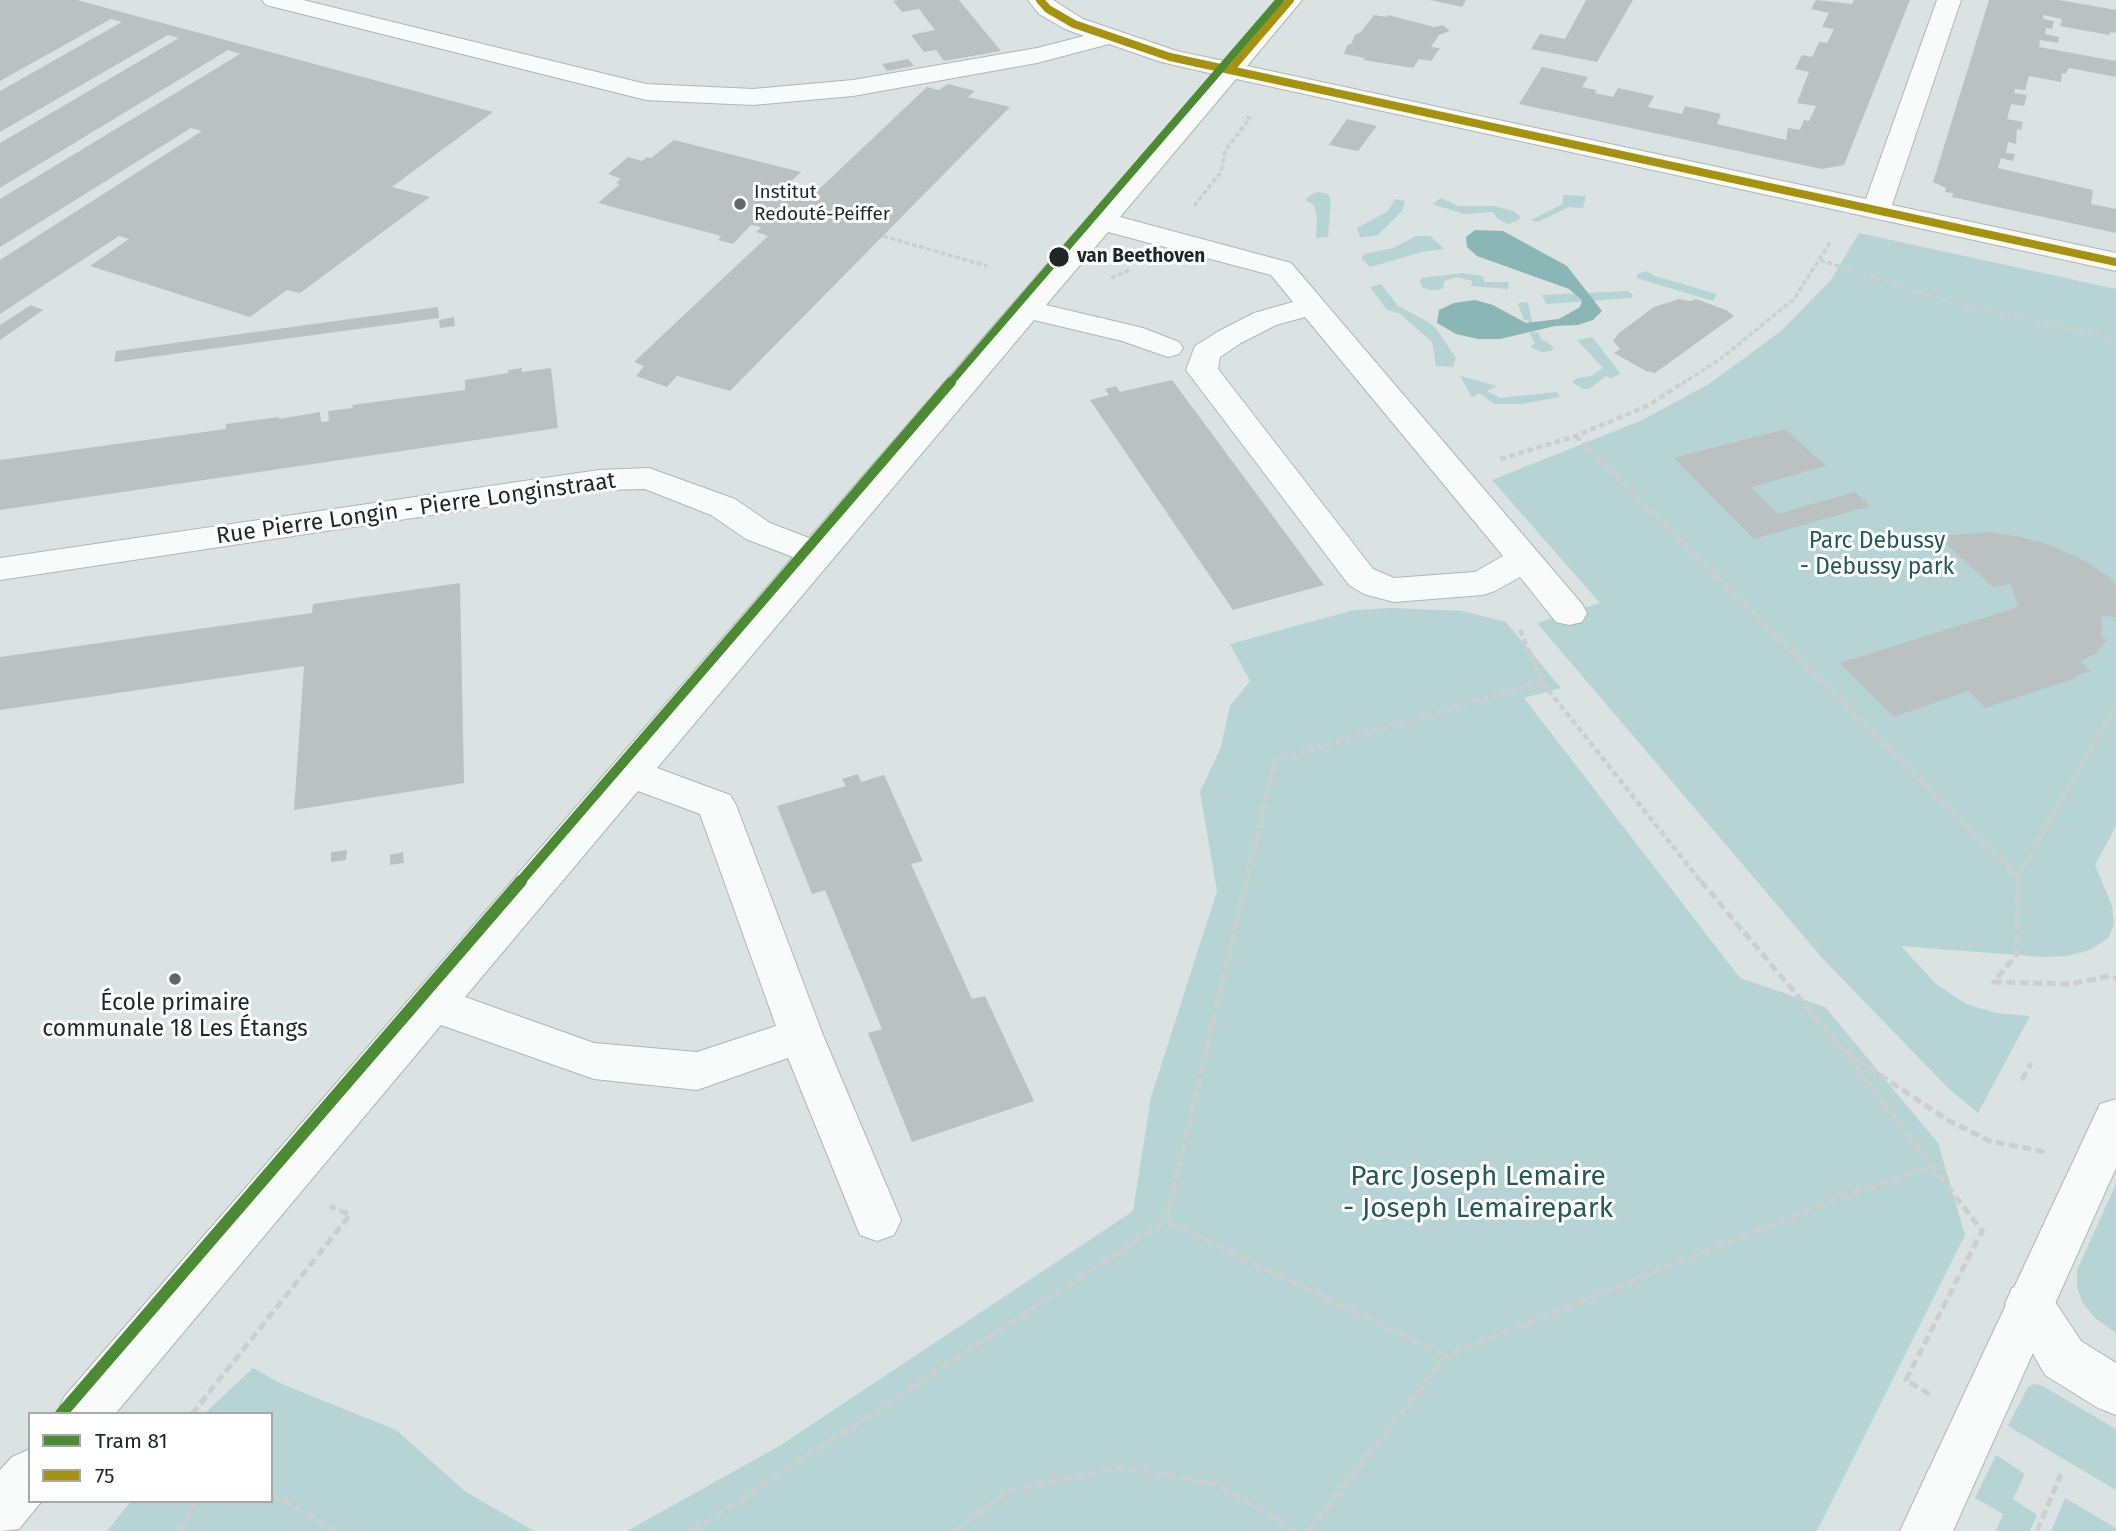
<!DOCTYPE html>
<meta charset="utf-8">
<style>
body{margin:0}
#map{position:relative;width:2116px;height:1531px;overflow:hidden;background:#dae3e2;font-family:"Fira Sans",sans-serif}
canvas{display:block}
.legend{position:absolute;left:28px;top:1412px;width:245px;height:91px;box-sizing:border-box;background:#fff;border:2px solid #a5a8a8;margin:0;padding:9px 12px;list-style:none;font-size:21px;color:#1f2625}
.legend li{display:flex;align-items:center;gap:14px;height:35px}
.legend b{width:35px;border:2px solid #a5a8a8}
</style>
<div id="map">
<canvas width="2116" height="1531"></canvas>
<ul class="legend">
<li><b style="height:9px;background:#4c8b33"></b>Tram 81</li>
<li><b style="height:9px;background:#a5930f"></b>75</li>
</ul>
</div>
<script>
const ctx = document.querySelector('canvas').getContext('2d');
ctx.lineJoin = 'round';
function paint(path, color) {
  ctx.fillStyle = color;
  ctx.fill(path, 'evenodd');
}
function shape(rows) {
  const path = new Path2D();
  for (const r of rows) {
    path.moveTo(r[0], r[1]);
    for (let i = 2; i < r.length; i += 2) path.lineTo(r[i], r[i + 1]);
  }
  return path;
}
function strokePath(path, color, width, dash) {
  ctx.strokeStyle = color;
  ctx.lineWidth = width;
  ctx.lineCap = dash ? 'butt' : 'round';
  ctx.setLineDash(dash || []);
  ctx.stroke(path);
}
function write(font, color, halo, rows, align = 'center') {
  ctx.font = font + ' "Fira Sans",sans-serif';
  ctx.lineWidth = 6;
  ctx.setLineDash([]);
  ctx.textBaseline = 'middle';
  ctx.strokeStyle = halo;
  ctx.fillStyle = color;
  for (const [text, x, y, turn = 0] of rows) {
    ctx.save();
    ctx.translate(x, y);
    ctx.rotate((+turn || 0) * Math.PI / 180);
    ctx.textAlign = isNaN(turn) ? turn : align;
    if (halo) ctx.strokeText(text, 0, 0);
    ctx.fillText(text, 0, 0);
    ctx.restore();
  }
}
const green = shape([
 [1319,192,1328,194,1331,201,1328,237,1316,238,1317,219,1314,205,1305,200,1312,194],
 [1563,195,1586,196,1583,208,1569,207,1538,222,1531,220,1563,204],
 [1441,198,1458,206,1494,206,1513,211,1520,216,1519,220,1508,224,1498,219,1493,212,1464,214,1432,204],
 [1395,199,1405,201,1402,211,1377,236,1360,237,1357,228,1388,211],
 [1859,233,2116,289,2116,826,2095,865,2112,906,2114,925,2108,938,2090,950,2067,956,2043,957,1901,946,1936,984,1966,1004,1996,1013,2030,1016,1978,1113,1949,1089,1824,960,1537,623,1600,603,1492,480,1640,421,1709,384,1781,331,1831,280],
 [1416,236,1430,236,1444,249,1422,252,1370,267,1361,258,1365,254,1393,248],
 [1646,271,1655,276,1717,294,1713,301,1636,278,1638,274],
 [1463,273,1482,276,1485,282,1509,282,1508,289,1471,286,1472,281,1456,277,1445,281,1443,284,1444,287,1439,290,1429,290,1422,287,1420,281,1422,278],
 [1381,284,1398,306,1430,323,1437,330,1456,358,1453,367,1436,366,1432,342,1399,313,1387,310,1370,287],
 [1628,291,1633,295,1631,298,1546,304,1542,295],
 [1521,302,1528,303,1535,333,1538,332,1541,339,1550,344,1554,349,1552,351,1541,352,1530,347,1535,343,1529,333,1533,332,1528,320,1524,321,1518,304],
 [1592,337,1621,374,1611,378,1606,376,1589,389,1583,389,1572,382,1577,378,1591,376,1603,368,1577,340],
 [1460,376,1497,386,1487,391,1500,398,1557,392,1560,397,1522,404,1494,404,1479,393,1472,397],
 [1391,608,1462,611,1506,622,1561,688,1524,698,1740,978,1825,1007,1938,1143,1965,1235,1817,1531,627,1531,781,1445,1133,1211,1151,1097,1217,891,1200,792,1221,747,1230,706,1250,681,1230,644,1354,610],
 [2116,1184,2116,1333,2095,1318,2082,1302,2077,1286,2077,1270],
 [253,1368,284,1385,396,1430,466,1492,534,1531,107,1531,131,1501,271,1501,271,1414,204,1414],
 [2034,1384,2041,1385,2116,1429,2116,1490,2008,1426,2028,1387],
 [1996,1455,2025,1474,2013,1499,2037,1515,2030,1531,1996,1531,2003,1514,1975,1498],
 [2065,1498,2116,1528,2116,1531,2051,1531]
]);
const water = shape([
 [1475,230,1503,231,1567,266,1602,311,1593,320,1578,325,1555,326,1500,339,1478,339,1456,334,1437,323,1439,310,1454,303,1475,300,1493,305,1526,323,1559,319,1580,307,1582,300,1569,289,1477,256,1467,247,1466,237]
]);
const building = shape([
 [0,0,77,0,493,112,392,187,430,197,300,293,287,290,250,317,90,266,129,239,119,236,0,314,0,260,202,131,191,128,0,247,0,199,240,54,228,50,0,188,0,143,179,38,168,35,0,132,0,91,122,22,111,19,0,81],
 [899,0,959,0,1001,51,944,61,936,50,924,52,911,35,935,30,919,9,902,12,893,1],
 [1430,0,1466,0,1462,7],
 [1586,0,1633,0,1597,62,1531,49,1540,34,1565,39],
 [1816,0,1852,4,1854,0,1910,0,1844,165,1822,169,1519,104,1542,67,1588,77,1582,87,1596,90,1595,93,1613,97,1618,88,1654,96,1648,107,1682,114,1685,106,1721,114,1717,124,1786,140,1788,128,1800,130,1804,120,1809,121,1816,106,1797,103,1809,72,1795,69,1802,55,1812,57,1819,42,1827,43,1834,29,1822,27,1829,13,1811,9],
 [1989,0,2059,0,2116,10,2116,33,2111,32,2109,35,2060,26,2062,19,2043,15,2043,19,2054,21,2052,29,2046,28,2045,34,2059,37,2058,43,2040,40,2039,47,2116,61,2116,77,2069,68,2065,74,2062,73,2061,82,2029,76,2025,90,2015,89,2014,93,2027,95,2024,106,2011,104,2007,119,2023,122,2021,130,2017,129,2016,144,2008,142,2006,153,2015,154,2013,161,2001,158,1998,168,2093,190,2091,204,2116,209,2116,233,1952,197,1953,193,1945,192,1946,188,1933,182],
 [1374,15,1387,17,1388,15,1434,27,1443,25,1450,31,1439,35,1431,47,1440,48,1431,61,1419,59,1413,68,1363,60,1365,58,1344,54,1347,45,1351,44,1355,35,1361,32],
 [908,59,914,66,887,71,882,64],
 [948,84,975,91,968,97,1010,107,730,391,677,376,667,387,636,376,644,366,634,362,768,236,756,232,761,227,751,225,733,244,718,240,721,236,598,203,620,184,616,183,621,179,608,174,628,157,642,161,647,157,651,158,674,140,801,172,782,190,801,195,808,189,816,192,927,87,939,90],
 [1347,119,1377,126,1358,151,1329,145],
 [1679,299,1690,301,1696,299,1726,310,1734,316,1655,373,1646,371,1614,353,1620,349,1613,341,1619,333,1654,307],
 [31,305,43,310,0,340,0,325],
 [438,307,439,318,114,362,116,351],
 [454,317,455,326,440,328,439,320],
 [522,368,522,372,551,368,558,428,0,510,0,460,226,429,226,424,279,417,279,419,320,412,321,422,329,421,328,411,353,408,352,405,465,390,465,380,508,373,508,370],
 [1172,380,1324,585,1233,610,1090,400,1109,395,1105,389,1116,386,1120,392],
 [1785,429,1826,466,1751,487,1778,514,1855,492,1870,506,1754,539,1674,458],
 [1990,532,2021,537,2050,545,2085,561,2109,577,2116,584,2116,617,2102,616,2101,637,2107,640,2094,655,2080,661,2091,671,2074,676,2076,678,1985,708,1968,691,1894,717,1840,663,2018,607,2011,584,1993,587,1945,543,1949,541,1946,536,1952,535],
 [460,583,464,783,294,810,304,666,0,710,0,657,312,613,313,604],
 [858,774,861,782,884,775,923,861,911,864,972,999,985,996,1034,1101,912,1142,868,1033,882,1029,825,890,812,894,777,806,846,786,842,779],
 [347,850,346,860,331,862,331,852],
 [403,852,404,863,390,865,390,855]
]);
const pathFar2 = shape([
 [1194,206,1221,172,1225,151,1250,118,1243,117],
 [883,236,987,266],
 [1820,260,1949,302,2116,339],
 [1111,278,1129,270],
 [1682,384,1723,357,1794,299,1831,241]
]);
const pathFar1 = shape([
 [1576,436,2018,877,2116,705],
 [1500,459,1576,436,1649,405,1684,382],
 [1520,630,1542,682,1702,883],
 [1246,883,1275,760,1542,682],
 [2018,883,2018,877]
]);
const path = shape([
 [1246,881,1166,1221,1446,1356],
 [1701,881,1843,1050,1982,1231,1906,1380,1931,1395],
 [2018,881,2017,954,1994,982,2072,984,2109,976,2116,978],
 [1846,1052,1949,1121,1990,1141,2046,1152],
 [2022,1080,2031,1063],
 [192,1414,350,1215,330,1206],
 [271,1494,337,1531],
 [181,1531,196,1501],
 [693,1531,1166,1221],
 [955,1531,1006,1492,1121,1467,1218,1485,1296,1531],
 [1308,1531,1446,1356,1830,1201,1934,1166],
 [2037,1531,2061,1474]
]);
const minor = shape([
 [262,0,303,0,646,84,753,89,853,80,1037,48,1084,36,1065,29,1039,14,1028,0,1053,0,1083,19,1177,51,1224,61,1277,0,1302,0,1247,66,1866,199,1937,0,1961,0,1892,205,2116,253,2116,271,1236,79,1120,217,1291,263,1582,604,1587,613,1582,622,1569,625,1556,622,1520,577,1495,591,1483,595,1394,602,1364,594,1349,585,1186,370,1195,346,1219,331,1254,313,1293,302,1271,275,1108,232,1046,305,1143,328,1179,342,1183,348,1179,354,1168,357,1122,341,1034,320,657,768,730,795,736,805,823,1035,901,1220,894,1235,877,1241,860,1235,788,1058,697,1090,594,1079,441,1025,115,1414,57,1414,64,1397,793,557,746,539,711,515,645,489,599,490,0,580,0,558,599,470,649,468,735,499,770,523,809,538,1213,74,1161,62,1109,44,1037,63,853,96,753,105,646,100,266,5,262,0],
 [1305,317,1503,556,1475,572,1394,578,1373,569,1218,369,1220,357,1241,343,1276,325,1305,317],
 [638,791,700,814,776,1026,697,1052,594,1043,465,997,638,791],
 [2029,1281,2046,1288,2081,1341,2116,1363,2116,1415,2098,1408,2045,1375,2005,1304,2012,1288,2029,1281],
 [30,1449,30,1501,42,1501,19,1529,0,1531,0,1470,12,1457,30,1449]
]);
const major = shape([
 [2116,1099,2116,1168,1953,1531,1900,1531,2100,1104,2116,1099]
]);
const bus1 = shape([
 [1040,0,1048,9,1074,24,1170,57,2116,262],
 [1230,70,1290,0]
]);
const tram1Far2 = shape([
 [949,384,1280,0]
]);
const tram1Far1 = shape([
 [519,883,951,382]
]);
const tram1 = shape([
 [61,1414,521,881]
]);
const markers = [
 [740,204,7,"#606867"],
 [1059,257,11,"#1f2625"],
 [175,979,7,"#606867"]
];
const farPoinames = [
 ["Institut",754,193],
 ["Redouté-Peiffer",754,215]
];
const farStopnames = [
 ["van Beethoven",1077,257]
];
const streetNames = [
 ["Rue Pierre Longin - Pierre Longinstraat",416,509,-8]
];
const parkNames = [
 ["Parc Debussy",1877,542],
 ["- Debussy park",1877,568]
];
const poiNames = [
 ["École primaire",175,1004],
 ["communale 18 Les Étangs",175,1030]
];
const nearParknames = [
 ["Parc Joseph Lemaire",1478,1177],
 ["- Joseph Lemairepark",1478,1209]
];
paint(green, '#b5d4d3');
paint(water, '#8ab6b5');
paint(building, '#bbc1c1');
strokePath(minor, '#afb6b5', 2);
strokePath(major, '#afb6b5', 2);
strokePath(pathFar2, '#cdcfcf', 3.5, [5, 2.5]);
strokePath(pathFar1, '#cdcfcf', 4.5, [6, 3.5]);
strokePath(path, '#cdcfcf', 5, [9, 4.5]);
paint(minor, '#f9fbfb');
paint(major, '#f9fbfb');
strokePath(bus1, '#a5930f', 8);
strokePath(tram1Far2, '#4c8b33', 8);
strokePath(tram1Far1, '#4c8b33', 10);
strokePath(tram1, '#4c8b33', 12);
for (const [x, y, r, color] of markers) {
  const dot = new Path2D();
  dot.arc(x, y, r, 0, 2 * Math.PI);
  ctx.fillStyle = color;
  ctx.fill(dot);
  strokePath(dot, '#fff', 2.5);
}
write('19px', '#1f2625', '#fff', farPoinames, 'left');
write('bold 19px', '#1f2625', '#fff', farStopnames, 'left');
write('23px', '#1f2625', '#fff', streetNames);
write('23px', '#245958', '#fff', parkNames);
write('23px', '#1f2625', '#fff', poiNames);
write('28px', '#245958', '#fff', nearParknames);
</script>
